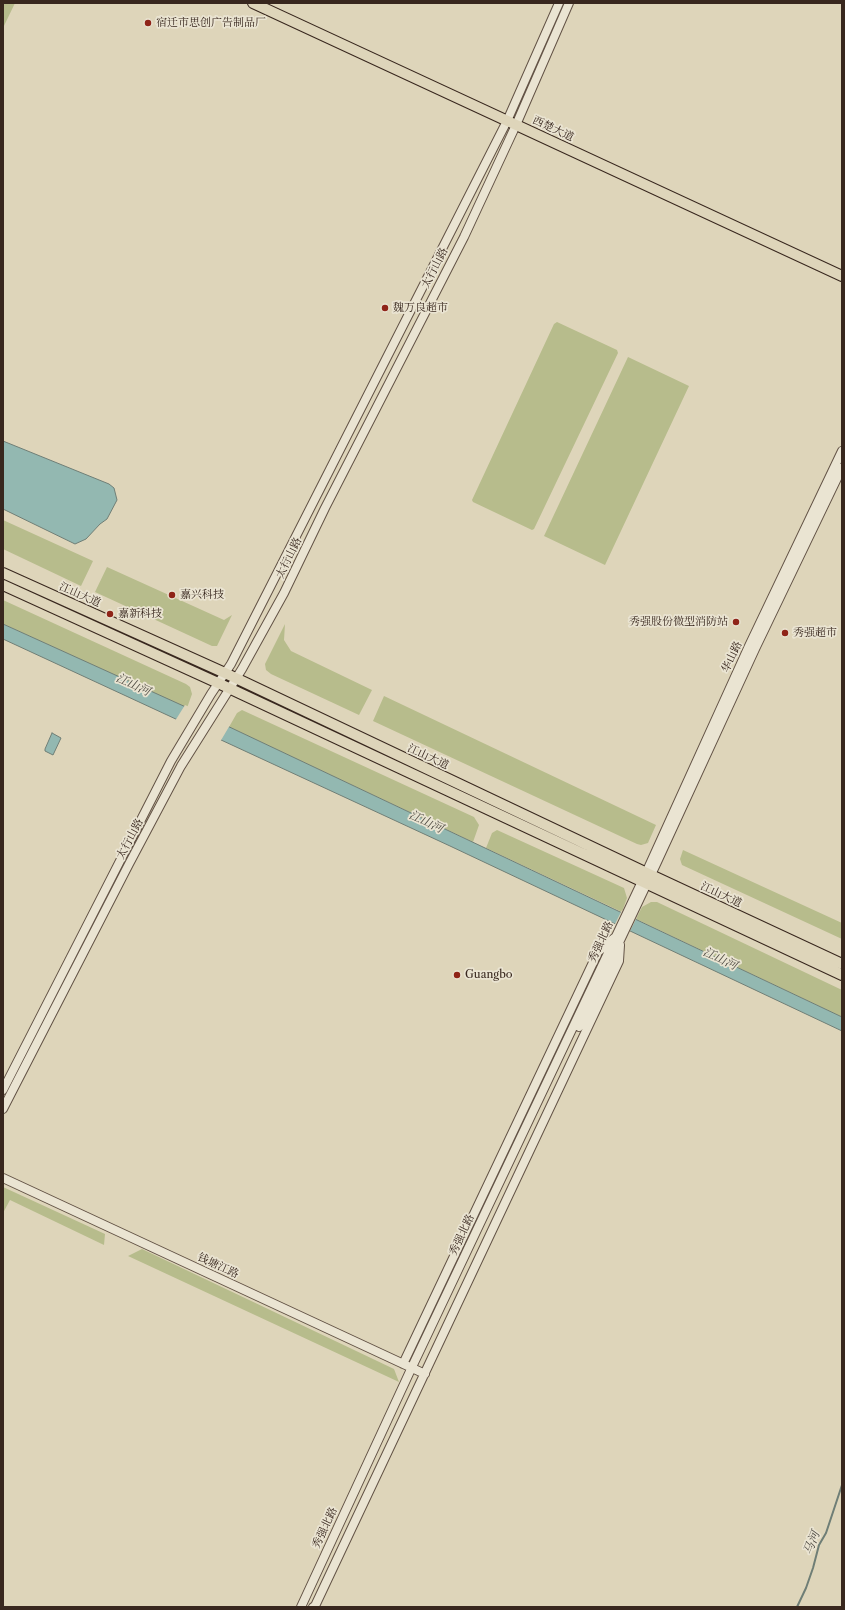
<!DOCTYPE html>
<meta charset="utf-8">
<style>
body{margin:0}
#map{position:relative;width:845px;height:1610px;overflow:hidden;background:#ded5ba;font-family:"Libre Caslon Text",serif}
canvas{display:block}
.frame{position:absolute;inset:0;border:4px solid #38271e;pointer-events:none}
</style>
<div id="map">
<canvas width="845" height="1610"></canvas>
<div class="frame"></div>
</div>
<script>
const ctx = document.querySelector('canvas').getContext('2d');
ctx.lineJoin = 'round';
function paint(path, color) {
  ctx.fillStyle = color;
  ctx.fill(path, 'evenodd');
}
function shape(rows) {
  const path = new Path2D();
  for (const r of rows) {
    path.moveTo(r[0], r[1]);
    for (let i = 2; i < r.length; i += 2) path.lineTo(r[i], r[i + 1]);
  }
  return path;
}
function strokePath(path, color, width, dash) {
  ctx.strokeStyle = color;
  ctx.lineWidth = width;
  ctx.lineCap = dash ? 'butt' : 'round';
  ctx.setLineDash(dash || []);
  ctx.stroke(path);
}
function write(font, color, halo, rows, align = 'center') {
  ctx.font = font + ' "Libre Caslon Text","Noto Serif SC",serif';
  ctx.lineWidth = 3.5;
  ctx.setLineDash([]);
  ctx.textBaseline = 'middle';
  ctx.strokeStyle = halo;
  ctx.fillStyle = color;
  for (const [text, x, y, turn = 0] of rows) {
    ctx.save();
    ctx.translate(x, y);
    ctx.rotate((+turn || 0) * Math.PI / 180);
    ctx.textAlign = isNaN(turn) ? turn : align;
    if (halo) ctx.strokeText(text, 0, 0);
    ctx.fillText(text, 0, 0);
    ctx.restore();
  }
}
const green = shape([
 [4,3,15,3,3,28,3,4],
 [557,322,617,350,618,353,534,529,532,530,473,502,472,500,554,324],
 [628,357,689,386,605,565,544,536],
 [3,520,93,561,81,586,3,549],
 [107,567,224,620,232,615,217,646,212,646,95,592],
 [3,600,186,684,190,687,192,694,187,708,3,624],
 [285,624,284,640,291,651,372,690,359,715,271,674,266,670,265,664],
 [384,696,656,825,648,843,641,845,637,844,373,721],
 [242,710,474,817,479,825,473,842,229,727,237,713],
 [497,830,624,888,627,898,622,912,486,848,492,833],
 [683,850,842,923,842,939,682,865,680,859],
 [651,902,657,902,842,990,842,1017,636,919,642,907],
 [3,1187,105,1234,104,1245,10,1200,3,1213],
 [142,1249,394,1369,399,1382,128,1256]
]);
const water = shape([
 [3,441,109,484,114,488,117,500,107,519,100,524,86,539,75,544,3,509,3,441],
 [3,624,221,723,842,1017,842,1031,450,846,3,639,3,624],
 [52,733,61,738,53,755,45,751,45,749,52,733]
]);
const pier = shape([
 [185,705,230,725,220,742,175,721],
 [622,910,637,917,629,933,614,926]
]);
const stream = shape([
 [797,1607,806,1588,813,1568,819,1545,826,1533,842,1485]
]);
const minor = shape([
 [579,1027,657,862,755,649,842,468],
 [3,1090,171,761,211,694,231,664,507,121,559,3],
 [3,1109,129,864,181,766,242,669,284,593,325,508,464,237,516,125,569,3],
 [3,1178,425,1374],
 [403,1364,598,952,614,938],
 [301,1607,412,1367,646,873,749,646,842,451],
 [313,1607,315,1606,619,961,620,945]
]);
const major = shape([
 [253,3,842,276],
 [3,573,225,673,651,875,842,964],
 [3,585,218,683,842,975]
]);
const markers = [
 [148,23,4,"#8f2418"],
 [385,308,4,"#8f2418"],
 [172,595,4,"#8f2418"],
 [110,614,4,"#8f2418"],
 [736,622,4,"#8f2418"],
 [785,633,4,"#8f2418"],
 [457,975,4,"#8f2418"]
];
const poiNames = [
 ["宿迁市思创广告制品厂",156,23],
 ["魏万良超市",393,308],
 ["嘉兴科技",180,595],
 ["嘉新科技",118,614],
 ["秀强股份微型消防站",728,622,"right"],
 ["秀强超市",793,633],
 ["Guangbo",465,975]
];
const streetNames = [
 ["西楚大道",553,129,25],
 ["太行山路",435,268,-63],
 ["太行山路",289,558,-64],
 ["江山大道",80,595,24],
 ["华山路",732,657,-65],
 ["江山大道",428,757,25],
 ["太行山路",130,839,-62],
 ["江山大道",721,895,25],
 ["秀强北路",601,942,-65],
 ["秀强北路",462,1235,-65],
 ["钱塘江路",218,1266,25],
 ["秀强北路",325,1528,-65]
];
const waterNames = [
 ["江山河",133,685,25],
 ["江山河",426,822,25],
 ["江山河",720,959,25],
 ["马河",812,1543,-68]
];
paint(green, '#b7bc8c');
paint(water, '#93b8b1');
strokePath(water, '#6f7e76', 1);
paint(pier, '#ded5ba');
strokePath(stream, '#6f7e76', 2);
strokePath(minor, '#625245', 10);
strokePath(major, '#38271e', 12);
strokePath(minor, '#eae4d2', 8);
strokePath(major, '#ded5ba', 10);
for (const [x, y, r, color] of markers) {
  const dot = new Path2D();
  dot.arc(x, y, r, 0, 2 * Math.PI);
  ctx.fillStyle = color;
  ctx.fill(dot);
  strokePath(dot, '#eae4d2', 1.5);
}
write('11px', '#38271e', '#eae4d2', poiNames, 'left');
write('11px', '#38271e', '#eae4d2', streetNames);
write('italic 12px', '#4f4b43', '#eae4d2', waterNames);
</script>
